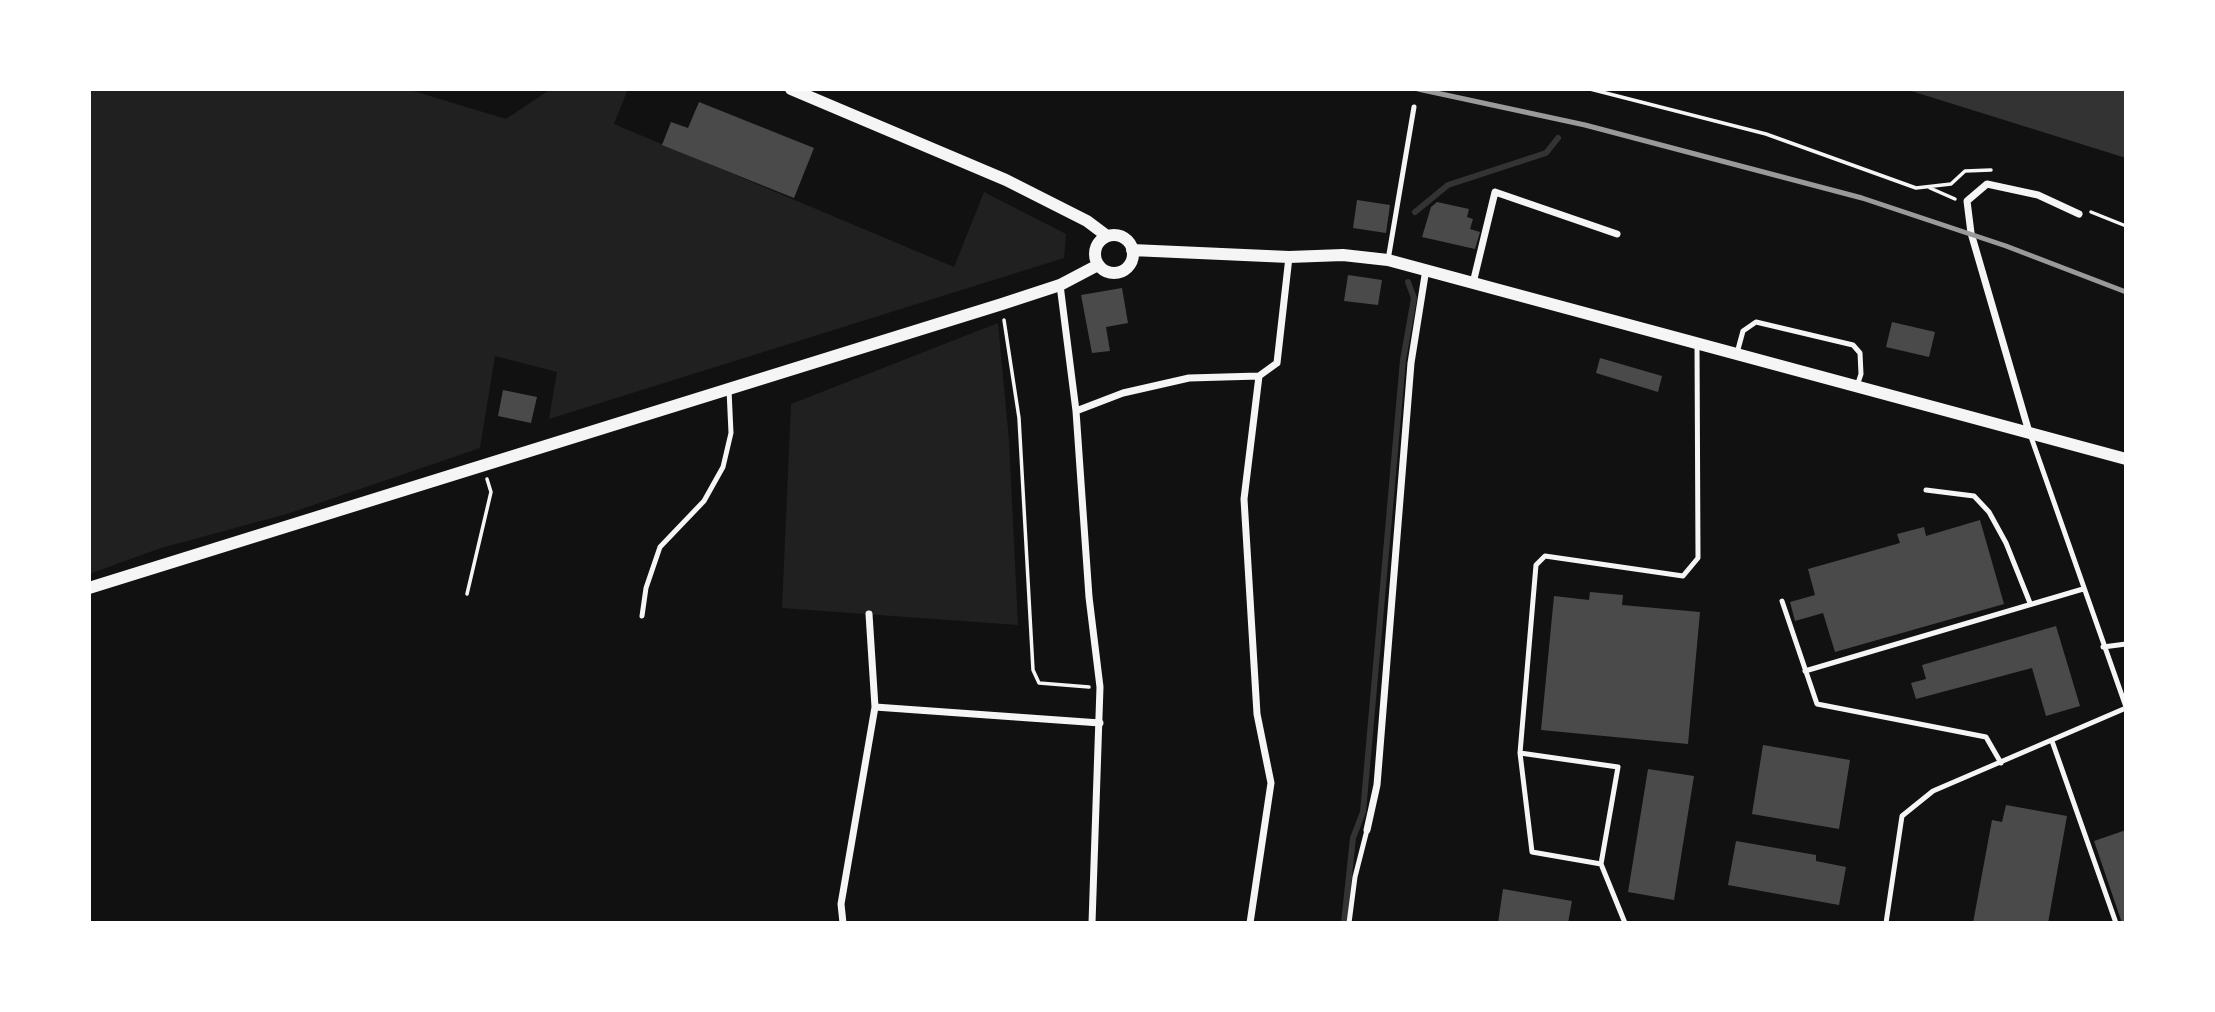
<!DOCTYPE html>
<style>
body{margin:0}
#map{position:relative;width:2215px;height:1012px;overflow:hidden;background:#111;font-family:Inter,sans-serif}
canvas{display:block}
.frame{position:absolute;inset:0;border:91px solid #fff;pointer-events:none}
</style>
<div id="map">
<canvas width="2215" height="1012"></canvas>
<div class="frame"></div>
</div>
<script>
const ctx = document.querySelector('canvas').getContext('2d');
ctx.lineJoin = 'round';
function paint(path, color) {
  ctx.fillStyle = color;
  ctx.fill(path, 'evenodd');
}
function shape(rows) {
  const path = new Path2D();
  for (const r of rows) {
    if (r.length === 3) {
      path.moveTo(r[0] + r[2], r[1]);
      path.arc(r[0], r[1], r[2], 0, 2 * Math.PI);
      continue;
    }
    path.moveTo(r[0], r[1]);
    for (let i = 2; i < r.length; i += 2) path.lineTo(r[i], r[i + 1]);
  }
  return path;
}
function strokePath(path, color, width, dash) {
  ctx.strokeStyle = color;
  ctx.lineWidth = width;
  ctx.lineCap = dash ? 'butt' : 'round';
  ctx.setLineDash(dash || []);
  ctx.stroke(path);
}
const green = shape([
 [89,89,407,89,506,119,551,89,628,89,614,124,954,267,984,192,1066,234,1064,258,549,419,557,372,495,356,480,448,287,514,161,548,89,574],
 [998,323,1009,440,1018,625,782,608,791,404]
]);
const water = shape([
 [1905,89,2126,89,2126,158,1937,99]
]);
const stream = shape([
 [1415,212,1448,185,1546,153,1558,138],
 [1344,923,1353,838,1363,812,1403,360,1414,298,1408,282]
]);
const building = shape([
 [699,102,814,148,794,198,662,145,671,122,688,128],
 [1357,200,1390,205,1386,233,1353,228],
 [1437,202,1469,209,1467,217,1473,219,1470,229,1480,232,1475,249,1422,237,1431,207],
 [1348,275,1382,280,1378,305,1344,301],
 [1122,288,1128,323,1106,327,1110,351,1092,353,1081,295],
 [1892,322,1935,332,1929,357,1886,347],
 [1600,358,1662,376,1658,392,1596,373],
 [503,390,537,397,531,423,498,416],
 [1980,520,2004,604,1835,652,1823,613,1795,621,1790,602,1815,595,1808,569,1900,543,1897,534,1924,527,1926,536],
 [1590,592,1623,595,1622,605,1700,612,1688,744,1541,730,1554,596,1589,600],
 [2056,626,2080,706,2046,716,2032,668,1916,699,1911,683,1926,679,1922,665],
 [1763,745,1850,760,1839,829,1752,814],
 [1648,769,1694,776,1674,900,1628,892],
 [2006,805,2067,816,2048,923,1973,923,1992,820,2002,822],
 [2126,830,2126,923,2122,923,2094,841],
 [1736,841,1816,855,1816,861,1846,867,1839,905,1728,885],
 [1503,889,1572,901,1568,923,1498,923]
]);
const path = shape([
 [1590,89,1766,134,1916,188,1951,184,1965,171,1991,170],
 [1930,188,1955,199],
 [2091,212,2126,226],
 [1004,320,1019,418,1033,670,1039,683,1089,687],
 [467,594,491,492,487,479]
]);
const service = shape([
 [1388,260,1414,107],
 [1737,353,1743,331,1756,322,1853,345,1860,353,1861,374,1857,386],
 [2030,434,2126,707],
 [1926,490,1974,496,1989,512,2006,543,2030,603],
 [1782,601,1817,704,1986,737,2001,763],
 [642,616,646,588,660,547,704,501,723,467,731,433,729,390],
 [2103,647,2126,644],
 [1805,671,2083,589],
 [2052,741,2116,923],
 [1520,753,1532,852,1601,864],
 [1349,923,1355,877,1367,830],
 [1625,923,1601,864,1618,767,1520,753,1536,565,1545,556,1683,576,1698,558,1697,344],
 [1886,923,1902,816,1933,791,2126,708]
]);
const minor = shape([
 [1473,283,1495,192,1617,234],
 [1060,285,1076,411,1089,597,1100,687,1092,923],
 [1076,411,1123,393,1189,378,1259,376,1277,363,1289,257],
 [2029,432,1971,233,1967,201,1987,184,2038,195,2079,214],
 [869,614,875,707],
 [1367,830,1377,785,1411,363,1426,269],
 [843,923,841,904,875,707,1100,723],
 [1250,923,1271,783,1257,714,1244,499,1259,376]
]);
const tertiary = shape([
 [791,89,1006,180,1087,221,1107,236],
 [1114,254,19],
 [1132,250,1289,257,1343,255,1388,260,2126,459],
 [89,588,1002,304,1060,285,1098,265]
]);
const rail = shape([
 [1418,89,1585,125,1862,198,2006,246,2126,292]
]);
paint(green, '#202020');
paint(water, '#333');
strokePath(stream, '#333', 6);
paint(building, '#4a4a4a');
strokePath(path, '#f5f5f5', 3.5);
strokePath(service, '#f5f5f5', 5);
strokePath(minor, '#f5f5f5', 7);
strokePath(tertiary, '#f5f5f5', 12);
strokePath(rail, '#9a9a9a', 5);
</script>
